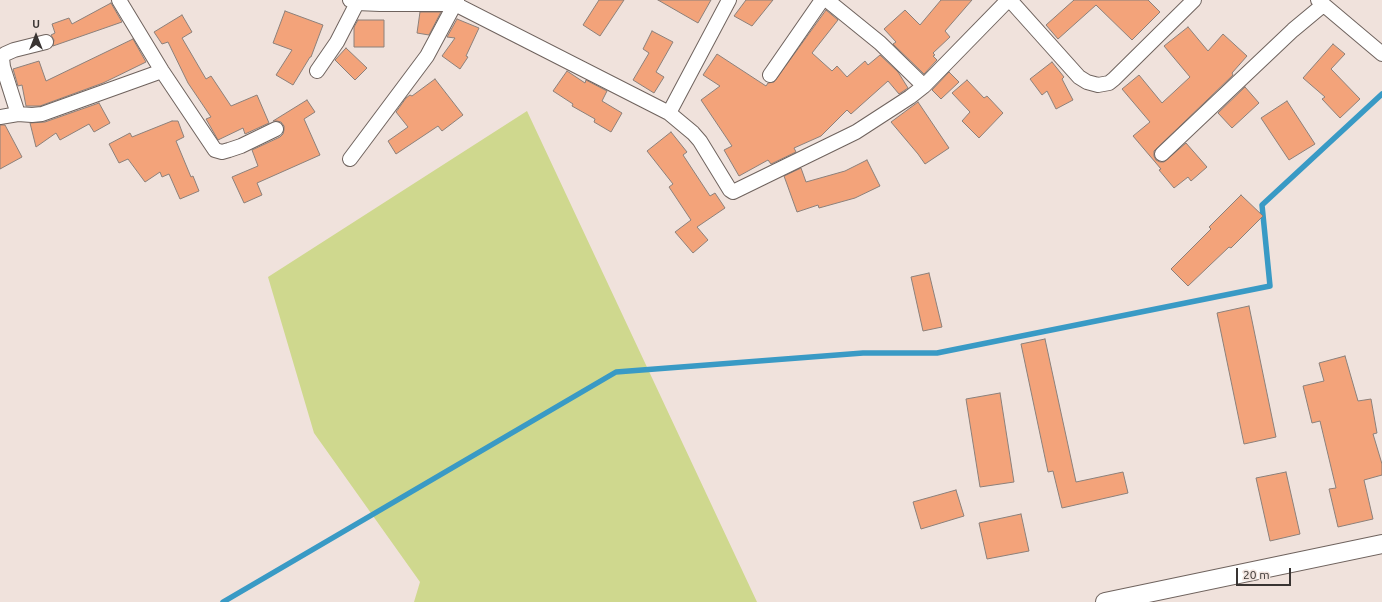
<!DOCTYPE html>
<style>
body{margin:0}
#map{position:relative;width:1382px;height:602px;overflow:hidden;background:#f0e2dc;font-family:Ubuntu,sans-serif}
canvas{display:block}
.north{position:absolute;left:16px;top:16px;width:40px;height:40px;-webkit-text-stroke:3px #f0e2dc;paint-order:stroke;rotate:0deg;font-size:11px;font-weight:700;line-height:16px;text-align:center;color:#393432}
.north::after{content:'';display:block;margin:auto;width:14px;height:18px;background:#393432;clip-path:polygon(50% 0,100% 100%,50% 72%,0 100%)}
.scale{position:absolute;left:1236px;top:568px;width:55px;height:18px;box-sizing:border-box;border:2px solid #393432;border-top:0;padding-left:5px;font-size:12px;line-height:14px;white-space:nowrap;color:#393432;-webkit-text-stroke:3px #f0e2dc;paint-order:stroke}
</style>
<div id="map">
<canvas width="1382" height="602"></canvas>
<div class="north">U</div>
<div class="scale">20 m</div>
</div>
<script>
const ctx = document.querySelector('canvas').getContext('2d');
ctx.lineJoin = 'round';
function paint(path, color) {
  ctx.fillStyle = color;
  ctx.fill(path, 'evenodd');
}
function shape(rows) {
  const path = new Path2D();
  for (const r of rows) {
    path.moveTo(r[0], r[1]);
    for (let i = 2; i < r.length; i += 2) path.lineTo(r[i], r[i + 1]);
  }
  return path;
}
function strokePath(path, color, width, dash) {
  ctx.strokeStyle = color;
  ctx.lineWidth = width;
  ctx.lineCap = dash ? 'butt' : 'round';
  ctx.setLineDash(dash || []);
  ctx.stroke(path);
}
const green = shape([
 [527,111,757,602,414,602,420,582,314,433,268,277]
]);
const stream = shape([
 [223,602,616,372,863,353,937,353,1270,286,1262,205,1382,94]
]);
const building = shape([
 [599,0,624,0,600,36,583,25,599,0],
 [658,0,711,0,698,23,658,0],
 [746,0,773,0,752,26,734,16,746,0],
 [941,0,972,0,945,31,950,37,933,53,935,55,933,56,937,60,924,74,893,44,896,42,884,29,905,10,920,25,941,0],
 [1074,0,1148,0,1160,12,1132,40,1096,5,1058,39,1046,25,1074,0],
 [111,3,122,22,53,46,54,40,51,35,55,33,52,24,69,18,72,24,111,3],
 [826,10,838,20,812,53,832,71,837,66,847,77,865,61,868,65,880,55,898,72,908,88,899,94,888,81,851,114,847,110,821,136,794,148,796,152,771,164,768,160,739,176,724,150,732,146,701,100,720,86,703,75,717,54,766,86,768,83,774,82,826,10],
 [285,11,323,25,311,57,310,57,293,85,276,75,292,50,273,43,285,11],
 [420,12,441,12,429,35,417,33,420,12],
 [182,15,192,32,182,38,206,79,211,76,231,106,257,95,269,123,245,134,243,128,218,140,206,119,211,117,188,83,168,42,162,44,154,32,182,15],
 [457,19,479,28,466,56,468,57,460,69,442,56,455,38,447,37,457,19],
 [358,20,384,20,384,47,354,47,354,27,358,20],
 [1188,27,1208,51,1223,34,1247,56,1232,73,1233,75,1154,151,1154,156,1156,160,1160,162,1164,162,1186,143,1207,167,1191,181,1188,177,1174,188,1159,170,1161,169,1133,136,1150,122,1122,89,1139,75,1162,103,1190,77,1164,46,1188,27],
 [652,31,673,42,656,72,664,77,654,93,633,80,649,53,643,49,652,31],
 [133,39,146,62,103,83,40,106,26,106,22,85,18,86,13,69,39,61,46,81,133,39],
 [1333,44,1345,54,1331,69,1360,99,1340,118,1322,99,1325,97,1303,78,1333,44],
 [346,48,367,68,355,80,335,60,346,48],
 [1052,62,1064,77,1062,79,1073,100,1056,109,1047,91,1042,95,1030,79,1052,62],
 [567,71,585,83,586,80,607,91,602,101,622,113,611,132,594,122,595,119,572,106,573,104,553,91,567,71],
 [949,72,959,82,941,99,932,90,949,72],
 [435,79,463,115,442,131,438,126,396,154,388,141,408,127,396,112,406,98,410,95,412,96,435,79],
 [967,80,984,98,987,96,1003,113,979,138,962,121,970,112,952,93,967,80],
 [1245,87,1259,103,1232,128,1218,113,1245,87],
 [307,100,315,112,304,119,320,155,257,183,262,195,244,203,232,177,258,166,252,150,280,137,283,134,284,130,284,126,281,122,277,121,273,121,307,100],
 [1287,101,1315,144,1289,160,1261,118,1287,101],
 [918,102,949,148,925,164,918,154,891,122,918,102],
 [99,103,110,123,94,132,89,124,60,140,56,133,36,147,30,123,45,122,99,103],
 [172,121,178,121,184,137,176,141,191,177,193,176,199,191,180,199,169,174,162,177,160,172,145,182,128,159,119,163,109,144,130,133,132,137,172,121],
 [0,125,5,125,22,157,0,169,0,125],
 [671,132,687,152,683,155,710,196,715,193,725,208,697,227,708,240,693,253,675,232,691,220,669,187,673,184,647,151,671,132],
 [867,160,880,186,855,198,819,208,818,205,797,212,784,176,801,168,806,182,845,171,867,160],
 [1241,195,1263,216,1231,248,1229,247,1188,286,1171,269,1211,229,1209,227,1241,195],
 [929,273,942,327,923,331,911,277,929,273],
 [1249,306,1276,437,1244,444,1217,313,1249,306],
 [1045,339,1076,482,1123,472,1128,493,1062,508,1053,471,1048,472,1021,344,1045,339],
 [1345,356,1358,401,1371,399,1377,433,1373,434,1382,464,1382,475,1364,480,1373,519,1338,527,1329,489,1336,488,1320,421,1312,423,1303,386,1324,381,1319,363,1345,356],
 [1000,393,1014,482,980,487,966,399,1000,393],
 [1286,472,1300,534,1270,541,1256,478,1286,472],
 [956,490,964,516,921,529,913,502,956,490],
 [1021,514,1029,551,987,559,979,523,1021,514]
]);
const minor = shape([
 [119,0,162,71,215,150,222,152,229,150,241,146,276,129],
 [350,0,357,3,380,4,455,4,669,113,693,133,700,141,730,190,733,192,856,132,910,97,924,86,1008,0],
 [827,0,880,43,924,86],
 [1010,0,1079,77,1087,82,1098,85,1109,83,1114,79,1194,0],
 [1318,0,1382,54],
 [317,71,337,42,357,3],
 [770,75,822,0],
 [669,113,729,0],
 [18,114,3,67,2,58,5,54,14,50,46,42],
 [0,117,18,114,32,115,42,114,162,71],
 [1162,154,1293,30,1323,5],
 [350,159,427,56,457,0]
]);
const tertiary = shape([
 [1105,602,1382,544]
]);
paint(green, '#cfd88e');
strokePath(stream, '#399ac5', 5.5);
paint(building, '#f3a37a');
strokePath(building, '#8c807a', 1);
strokePath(minor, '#6f635e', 16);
strokePath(tertiary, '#6f635e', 20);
strokePath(minor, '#fff', 14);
strokePath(tertiary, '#fff', 18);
</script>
